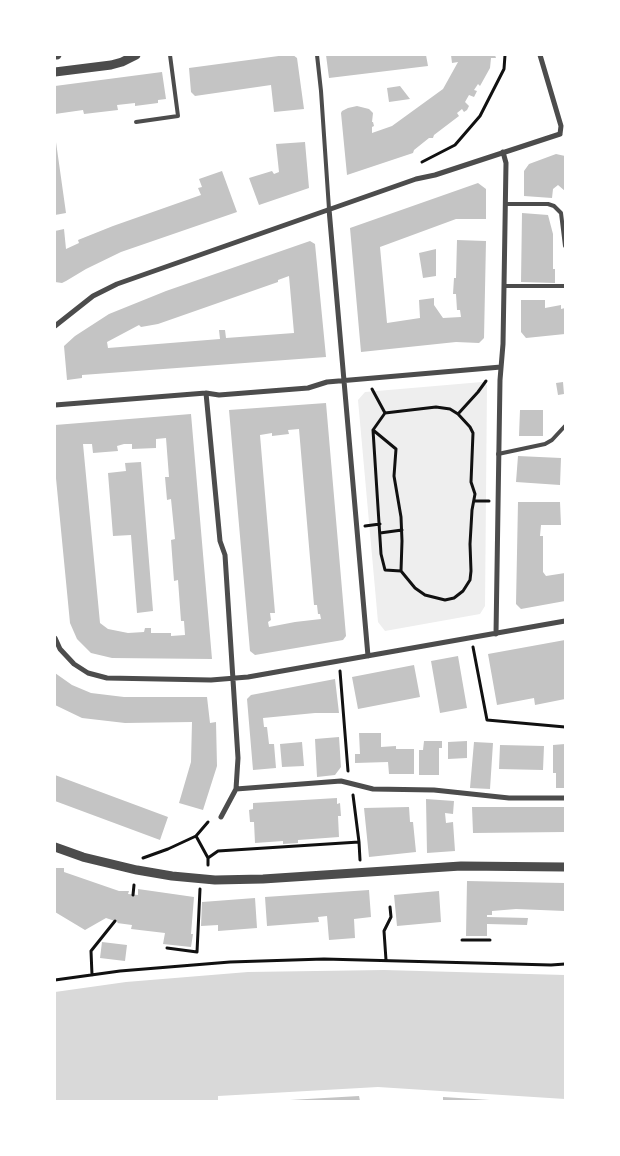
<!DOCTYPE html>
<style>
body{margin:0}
#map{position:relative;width:620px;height:1156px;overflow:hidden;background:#fff;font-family:"Fira Sans",sans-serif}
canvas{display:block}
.frame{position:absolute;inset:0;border:56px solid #fff;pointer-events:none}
</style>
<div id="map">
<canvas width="620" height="1156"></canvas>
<div class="frame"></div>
</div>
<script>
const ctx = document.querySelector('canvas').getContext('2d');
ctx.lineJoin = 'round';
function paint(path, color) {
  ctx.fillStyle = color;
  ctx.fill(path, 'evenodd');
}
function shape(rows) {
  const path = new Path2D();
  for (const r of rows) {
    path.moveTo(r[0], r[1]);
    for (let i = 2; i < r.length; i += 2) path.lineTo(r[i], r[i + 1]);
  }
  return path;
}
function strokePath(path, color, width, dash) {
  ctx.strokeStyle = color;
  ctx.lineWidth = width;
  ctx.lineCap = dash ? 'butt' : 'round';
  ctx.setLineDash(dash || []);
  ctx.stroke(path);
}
const green = shape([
 [482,382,487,385,485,606,480,614,385,631,378,622,358,400,365,392]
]);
const water = shape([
 [384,970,565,975,565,1099,378,1087,218,1096,218,1101,55,1101,55,992,126,982,248,972]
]);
const building = shape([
 [286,55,293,55,297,58,304,109,274,112,271,85,195,96,191,92,189,68],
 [326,55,426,55,428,66,329,78],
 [451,55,495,55,496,58,491,58,490,68,480,86,478,84,474,90,477,91,474,97,469,95,465,102,469,106,467,110,464,112,462,109,457,113,459,116,434,135,433,138,429,138,414,150,413,153,347,175,341,113,342,111,348,108,357,106,369,109,373,113,372,122,373,122,374,126,372,127,372,133,392,126,443,89,458,62,452,63],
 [162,72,166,99,158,100,158,103,135,106,135,103,117,105,118,110,84,114,83,110,55,114,55,86],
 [400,86,410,99,389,102,387,88],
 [55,135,66,213,55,215],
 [305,142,309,188,259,205,249,178,272,171,274,174,279,172,276,144],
 [556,154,565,156,565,191,558,185,553,189,552,198,524,196,524,171,529,164],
 [222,171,237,212,121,252,86,269,66,281,62,283,55,282,55,231,64,229,66,249,79,243,78,240,113,226,201,195,198,188,202,187,199,179],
 [478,183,486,189,486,219,456,219,380,247,387,323,420,318,419,300,434,298,434,305,443,318,461,317,460,310,457,310,456,294,453,294,454,278,456,278,457,240,486,241,484,338,479,343,456,342,361,352,350,228],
 [522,213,548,215,553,234,553,269,555,269,555,283,521,282],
 [310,241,315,244,326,357,82,375,82,378,67,380,64,346,75,336,109,314,166,291],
 [289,276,294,333,226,338,225,330,219,330,220,339,108,348,107,342,139,325,141,327,158,324,278,282,278,280],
 [436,249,436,276,423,278,419,253],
 [521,300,545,300,545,308,561,305,561,309,565,308,565,334,526,338,521,332],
 [563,382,564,394,558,395,556,383],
 [326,403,346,636,343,640,255,655,250,651,229,410],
 [299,429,314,605,317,605,318,614,320,614,321,619,295,622,269,627,268,622,271,620,270,613,275,613,260,435,272,433,272,436,289,434,288,430],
 [520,410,543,410,543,436,519,436],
 [191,414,212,659,112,658,91,653,77,639,70,623,55,468,55,425],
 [166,438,169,477,165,477,167,500,171,499,175,539,171,540,174,581,178,580,181,621,184,621,185,635,171,636,171,633,151,633,151,628,145,628,144,632,128,633,108,629,100,623,83,444,92,444,93,453,118,451,117,446,124,444,132,444,132,449,156,448,156,439],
 [518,456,561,458,560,485,516,482],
 [141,462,153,611,137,613,131,535,113,536,108,473,126,471,125,463],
 [518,502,560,502,561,525,541,525,540,536,543,536,543,572,546,576,565,573,565,601,521,609,516,604],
 [565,640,565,699,535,705,534,698,497,705,488,654],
 [458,656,467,708,440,713,431,661],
 [414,665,420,697,358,709,352,677],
 [55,673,72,685,91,693,124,697,207,697,210,723,216,722,217,766,203,810,179,803,191,762,192,722,125,723,82,718,55,705],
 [335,679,339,713,315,713,263,718,264,727,267,727,269,744,274,744,276,768,253,770,247,699,251,695],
 [359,733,381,733,381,747,396,746,396,749,414,749,414,774,389,774,388,762,355,763,355,754,360,754],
 [339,737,341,767,335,775,317,777,315,739],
 [424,741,442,741,442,748,439,748,439,775,419,775,419,750,423,750],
 [467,741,467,758,448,759,448,742],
 [302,742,304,766,282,767,280,744],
 [474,742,493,743,490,789,470,788],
 [565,744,565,788,556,788,556,773,553,773,553,745],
 [500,745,544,746,543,770,499,769],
 [55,775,168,817,160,840,55,801],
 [337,798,337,804,340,803,341,816,338,816,339,837,298,840,298,843,283,844,283,841,255,843,254,822,250,822,249,810,253,809,253,803],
 [426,799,454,801,453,814,445,813,446,823,453,822,455,851,427,853],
 [409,807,410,822,413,822,416,852,369,857,364,808],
 [472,807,565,807,565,832,473,833],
 [55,868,64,868,64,872,119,891,129,891,128,894,138,895,138,889,194,897,191,934,193,934,191,947,163,944,165,933,131,929,132,925,117,923,118,922,106,918,85,930,55,912],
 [467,881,565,883,565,911,516,909,492,911,492,915,487,915,487,917,528,918,527,925,487,924,487,936,466,936],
 [369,890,371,917,354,919,355,938,329,940,327,916,318,917,319,922,267,926,265,897],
 [439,891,441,922,397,926,394,895],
 [255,898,257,928,218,931,218,925,201,926,202,902],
 [102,942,127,945,125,961,100,958],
 [359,1096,360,1101,290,1101,290,1100],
 [443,1097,490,1100,490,1101,443,1101]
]);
const path = shape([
 [422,162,455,145,480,116,504,69,505,55],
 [372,389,385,413,436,407,450,409,458,414,470,427,473,433,471,482,475,494,472,510,470,544,471,571,470,580,463,591,454,598,445,600,425,595,415,588,401,571,402,541,401,517,394,476,396,449,373,430],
 [385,413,373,430,381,554,385,570,401,571],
 [458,414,478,392,486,381],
 [474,501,489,501],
 [365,526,380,524],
 [380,533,402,530],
 [473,647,487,720,565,727],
 [340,671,348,771],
 [353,795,359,842],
 [196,836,208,858],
 [143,858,168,849,196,836,208,822],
 [208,865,208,858,218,851,359,842,360,860],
 [133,895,134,885],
 [462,940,490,940],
 [167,948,197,952,200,889],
 [386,960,384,931,391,917,390,907],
 [92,975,91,951,115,921],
 [55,980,120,971,230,962,324,959,551,965,565,964]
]);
const service = shape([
 [317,55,321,91,329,209],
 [136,122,178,116,170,55],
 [505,204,548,204,554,206,561,213,565,246],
 [504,286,565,286],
 [498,454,545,444,552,440,565,426]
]);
const minor = shape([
 [540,55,561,126,560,134],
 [329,209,368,656],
 [55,326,93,296,117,284,416,179,435,175,560,134],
 [206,393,220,541,225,555,238,758,236,789,221,817],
 [55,405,206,393,219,395,308,388,327,382,501,367],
 [496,634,500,380,503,344,504,286,506,163,503,152],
 [55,638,60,649,74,664,88,673,107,678,211,680,248,677,565,621],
 [236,789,341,781,373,789,434,790,509,798,565,798]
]);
const tertiary = shape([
 [55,55,57,55],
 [55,72,111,65,122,62,136,55],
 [55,847,83,857,137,870,172,876,215,880,263,879,461,866,565,867]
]);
paint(green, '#eee');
paint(water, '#d9d9d9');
paint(building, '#c4c4c4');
strokePath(path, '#111', 3);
strokePath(service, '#4c4c4c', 4);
strokePath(minor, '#4c4c4c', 5);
strokePath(tertiary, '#4c4c4c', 9);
</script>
